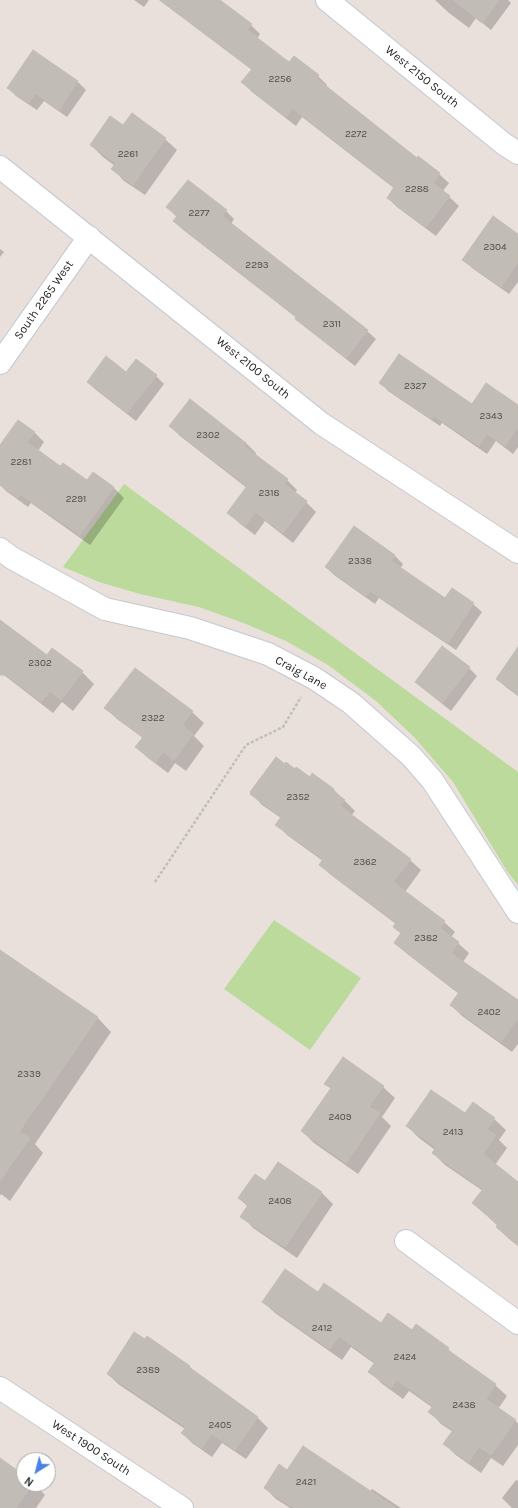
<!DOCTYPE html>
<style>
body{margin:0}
#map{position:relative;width:518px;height:1508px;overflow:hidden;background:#e9e0db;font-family:Karla,sans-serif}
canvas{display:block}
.north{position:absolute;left:16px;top:1452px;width:40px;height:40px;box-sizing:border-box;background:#fff;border:1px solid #a9a9a9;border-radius:50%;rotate:216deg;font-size:11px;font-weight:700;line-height:16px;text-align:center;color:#282828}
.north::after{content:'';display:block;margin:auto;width:14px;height:18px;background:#4b80e6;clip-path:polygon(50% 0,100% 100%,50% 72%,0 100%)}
</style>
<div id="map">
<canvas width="518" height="1508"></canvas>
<div class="north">N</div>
</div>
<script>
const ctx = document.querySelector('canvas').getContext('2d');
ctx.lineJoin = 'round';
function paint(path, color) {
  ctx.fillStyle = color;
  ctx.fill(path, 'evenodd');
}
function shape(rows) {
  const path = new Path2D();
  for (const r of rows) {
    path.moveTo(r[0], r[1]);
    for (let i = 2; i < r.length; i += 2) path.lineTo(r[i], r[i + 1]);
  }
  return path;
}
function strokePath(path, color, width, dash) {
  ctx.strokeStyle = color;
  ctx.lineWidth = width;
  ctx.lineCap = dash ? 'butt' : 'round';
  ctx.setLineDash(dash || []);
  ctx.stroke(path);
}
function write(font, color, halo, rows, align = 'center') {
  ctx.font = font + ' Karla,sans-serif';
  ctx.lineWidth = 3.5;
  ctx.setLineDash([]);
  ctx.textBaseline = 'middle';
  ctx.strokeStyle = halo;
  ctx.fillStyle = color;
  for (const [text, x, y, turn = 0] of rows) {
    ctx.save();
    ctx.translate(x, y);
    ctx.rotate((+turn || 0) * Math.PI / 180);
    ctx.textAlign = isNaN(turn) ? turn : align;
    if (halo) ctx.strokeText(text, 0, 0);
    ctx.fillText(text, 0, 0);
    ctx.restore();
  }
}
const green = shape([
 [124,484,518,772,518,885,507,871,453,782,415,738,376,701,328,665,286,641,246,624,199,607,140,594,99,582,63,567],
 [274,920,361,978,310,1050,224,989]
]);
const shadow = shape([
 [134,0,149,0,144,7],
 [159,0,218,0,251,25,260,34,257,39,289,64,318,76,327,85,325,87,417,159,439,174,449,183,443,191,459,206,436,236,397,207,388,198,395,189,302,117,296,126,252,92,242,82,252,70],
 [435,0,508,0,511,3,491,30,476,18,469,28,449,13],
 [33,52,78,82,86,90,67,117,44,101,37,110,16,96,8,88],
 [124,127,165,139,177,150,145,195,124,181,113,169,115,166,103,157,91,145],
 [167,207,226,211,234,219,231,224,367,331,376,339,355,366,305,327,297,318,182,229,174,221,177,217],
 [518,235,518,282,509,294,472,268,464,260],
 [0,249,4,252,0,257],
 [156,376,164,384,136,421,96,390,88,382],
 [380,382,472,406,518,406,518,447,513,454,496,441,487,454,442,423,440,426,388,391],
 [190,401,246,443,256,453,255,455,287,480,297,490,295,493,306,502,316,512,293,543,265,521,255,535,239,523,229,513,247,488,180,436,170,426],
 [34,432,44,442,38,451,60,467,87,481,113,487,124,498,90,545,31,503,28,507,6,491,0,485,0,447],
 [354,527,395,556,403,564,400,569,445,600,452,589,473,604,482,612,456,650,379,598,375,604,334,575,326,567],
 [0,621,47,657,53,649,82,672,94,684,73,711,62,702,53,713,0,672],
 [518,649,518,696,507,688,497,679],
 [469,668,477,676,451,711,425,690,416,682],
 [106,708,192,712,204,723,194,736,204,746,186,771,175,763,168,773,148,758,136,747,143,738,117,719],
 [285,766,310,779,313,775,334,790,355,811,351,816,410,860,421,870,405,892,444,922,455,932,451,937,469,953,463,962,518,1001,518,1044,512,1052,462,1016,451,1005,459,994,406,953,395,943,402,934,394,927,396,924,331,875,320,865,323,861,287,835,277,824,281,818,262,805,252,794],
 [0,951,97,1017,111,1032,35,1144,43,1153,10,1201,1,1194,0,1196],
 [326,1084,383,1087,395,1098,382,1117,391,1126,358,1174,314,1143,302,1131,331,1089],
 [465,1115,494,1119,506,1130,499,1140,507,1148,495,1165,518,1183,518,1246,509,1239,497,1227,498,1226,473,1203,483,1191,445,1165,433,1153,435,1150,419,1138,407,1126],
 [278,1163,322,1193,333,1204,297,1258,253,1228,242,1216,248,1207,239,1198,265,1183],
 [318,1293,381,1325,412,1332,448,1349,458,1359,495,1385,507,1396,498,1409,518,1423,518,1445,503,1466,491,1458,481,1473,456,1455,444,1444,453,1432,441,1424,430,1412,433,1408,409,1391,403,1399,381,1383,370,1371,375,1364,351,1347,342,1360,275,1313,263,1302],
 [189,1366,197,1374,258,1418,268,1428,246,1459,222,1443,212,1457,192,1443,182,1433,185,1429,118,1384,108,1374],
 [0,1459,24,1476,24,1484,35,1484,45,1495,36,1508,0,1508],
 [287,1471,370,1492,372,1489,401,1508,290,1508,276,1499,265,1488],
 [516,1480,518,1481,518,1508,512,1508,502,1498]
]);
const building = shape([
 [161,0,220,0,252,24,247,30,289,62,294,56,319,75,316,78,417,158,418,156,440,173,433,183,450,196,426,227,387,198,394,187,292,108,286,117,241,82,252,69,161,0],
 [453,0,499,0,482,23,453,0],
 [33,50,78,81,59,110,35,93,29,103,7,88,33,50],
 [132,113,166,138,133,185,111,169,116,163,90,145,110,116,123,125,132,113],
 [188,180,227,210,222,216,368,330,346,358,295,319,296,317,173,221,177,216,166,207,188,180],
 [493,216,518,234,518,262,501,287,462,260,493,216],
 [399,354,472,404,486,383,518,405,518,427,505,446,487,434,479,446,434,416,431,419,379,383,399,354],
 [106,356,126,372,136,359,157,375,127,413,87,382,106,356],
 [190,399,246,443,244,446,288,479,284,484,307,501,283,533,255,512,245,526,227,513,247,486,169,426,190,399],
 [18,420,35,432,27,442,60,466,63,463,87,480,93,472,114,487,80,535,20,494,18,498,0,485,0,445,18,420],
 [354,526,395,555,391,561,445,598,452,588,474,603,448,643,370,591,366,596,325,567,354,526],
 [0,620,47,655,52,648,83,671,61,700,50,691,41,702,6,675,0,675,0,620],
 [442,646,470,667,442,703,415,682,442,646],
 [518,647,518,694,496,679,518,647],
 [135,668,193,711,182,725,193,734,174,760,163,752,155,762,135,747,143,737,104,708,135,668],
 [276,757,285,764,286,762,295,769,296,767,310,777,312,773,334,789,333,791,345,800,340,806,411,859,393,882,445,921,440,928,459,942,451,953,518,1000,518,1018,501,1042,450,1005,459,992,394,943,401,933,393,927,396,922,319,865,323,859,275,825,281,817,250,794,251,793,250,792,276,757],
 [0,950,98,1017,19,1132,30,1138,0,1181,0,950],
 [343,1057,384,1086,369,1107,380,1113,346,1163,301,1131,331,1088,324,1084,343,1057],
 [431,1090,465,1113,473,1102,495,1118,487,1129,496,1135,483,1154,518,1182,518,1245,496,1227,498,1224,472,1203,483,1189,432,1153,436,1147,406,1126,431,1090],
 [278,1162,322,1192,285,1247,240,1217,248,1205,238,1198,255,1174,265,1181,278,1162],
 [285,1269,318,1292,324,1283,381,1323,388,1313,412,1330,416,1324,449,1348,448,1350,496,1384,486,1399,516,1420,491,1455,479,1447,469,1462,443,1444,453,1430,428,1412,433,1406,397,1380,391,1388,368,1372,375,1362,339,1336,330,1349,262,1302,285,1269],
 [134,1332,145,1339,147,1336,190,1366,189,1367,258,1417,235,1450,212,1434,202,1448,181,1433,186,1427,107,1374,134,1332],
 [303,1446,396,1508,294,1508,264,1488,279,1464,287,1470,303,1446],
 [0,1458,24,1475,24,1484,33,1484,16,1508,0,1508,0,1458]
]);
const path = shape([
 [155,882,246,745,283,727,301,697]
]);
const minor = shape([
 [327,0,504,144,518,153],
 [0,167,322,424,518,552],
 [0,363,89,237],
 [0,549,12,558,105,609,190,628,268,654,314,678,351,703,411,756,432,780,518,912],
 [406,1241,518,1323],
 [0,1388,182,1508]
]);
const numberNames = [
 ["2256",280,79],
 ["2272",356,134],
 ["2261",128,154],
 ["2288",417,189],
 ["2277",199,213],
 ["2304",495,247],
 ["2293",257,265],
 ["2311",332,324],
 ["2327",415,386],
 ["2343",491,416],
 ["2302",208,435],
 ["2281",21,462],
 ["2318",269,493],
 ["2291",76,499],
 ["2338",360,561],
 ["2302",40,663],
 ["2322",153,718],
 ["2352",298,797],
 ["2362",365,862],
 ["2382",426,938],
 ["2402",489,1012],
 ["2339",29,1074],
 ["2409",340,1117],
 ["2413",453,1132],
 ["2408",280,1201],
 ["2412",322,1328],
 ["2424",405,1357],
 ["2389",148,1370],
 ["2438",464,1405],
 ["2405",220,1425],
 ["2421",306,1482]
];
const streetNames = [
 ["West 2150 South",422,77,39],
 ["South 2265 West",44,300,-55],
 ["West 2100 South",253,368,39],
 ["Craig Lane",301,673,29],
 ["West 1900 South",91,1448,33]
];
paint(green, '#bbda9c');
paint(shadow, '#0003');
paint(building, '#c1bcb6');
strokePath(building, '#c4bcb5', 1);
strokePath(minor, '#c3c8d0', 24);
strokePath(path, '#bebebe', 2.5, [3, 2]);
strokePath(minor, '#fff', 22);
write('10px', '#4e4d4c', null, numberNames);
write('12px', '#282828', '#fff', streetNames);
</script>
